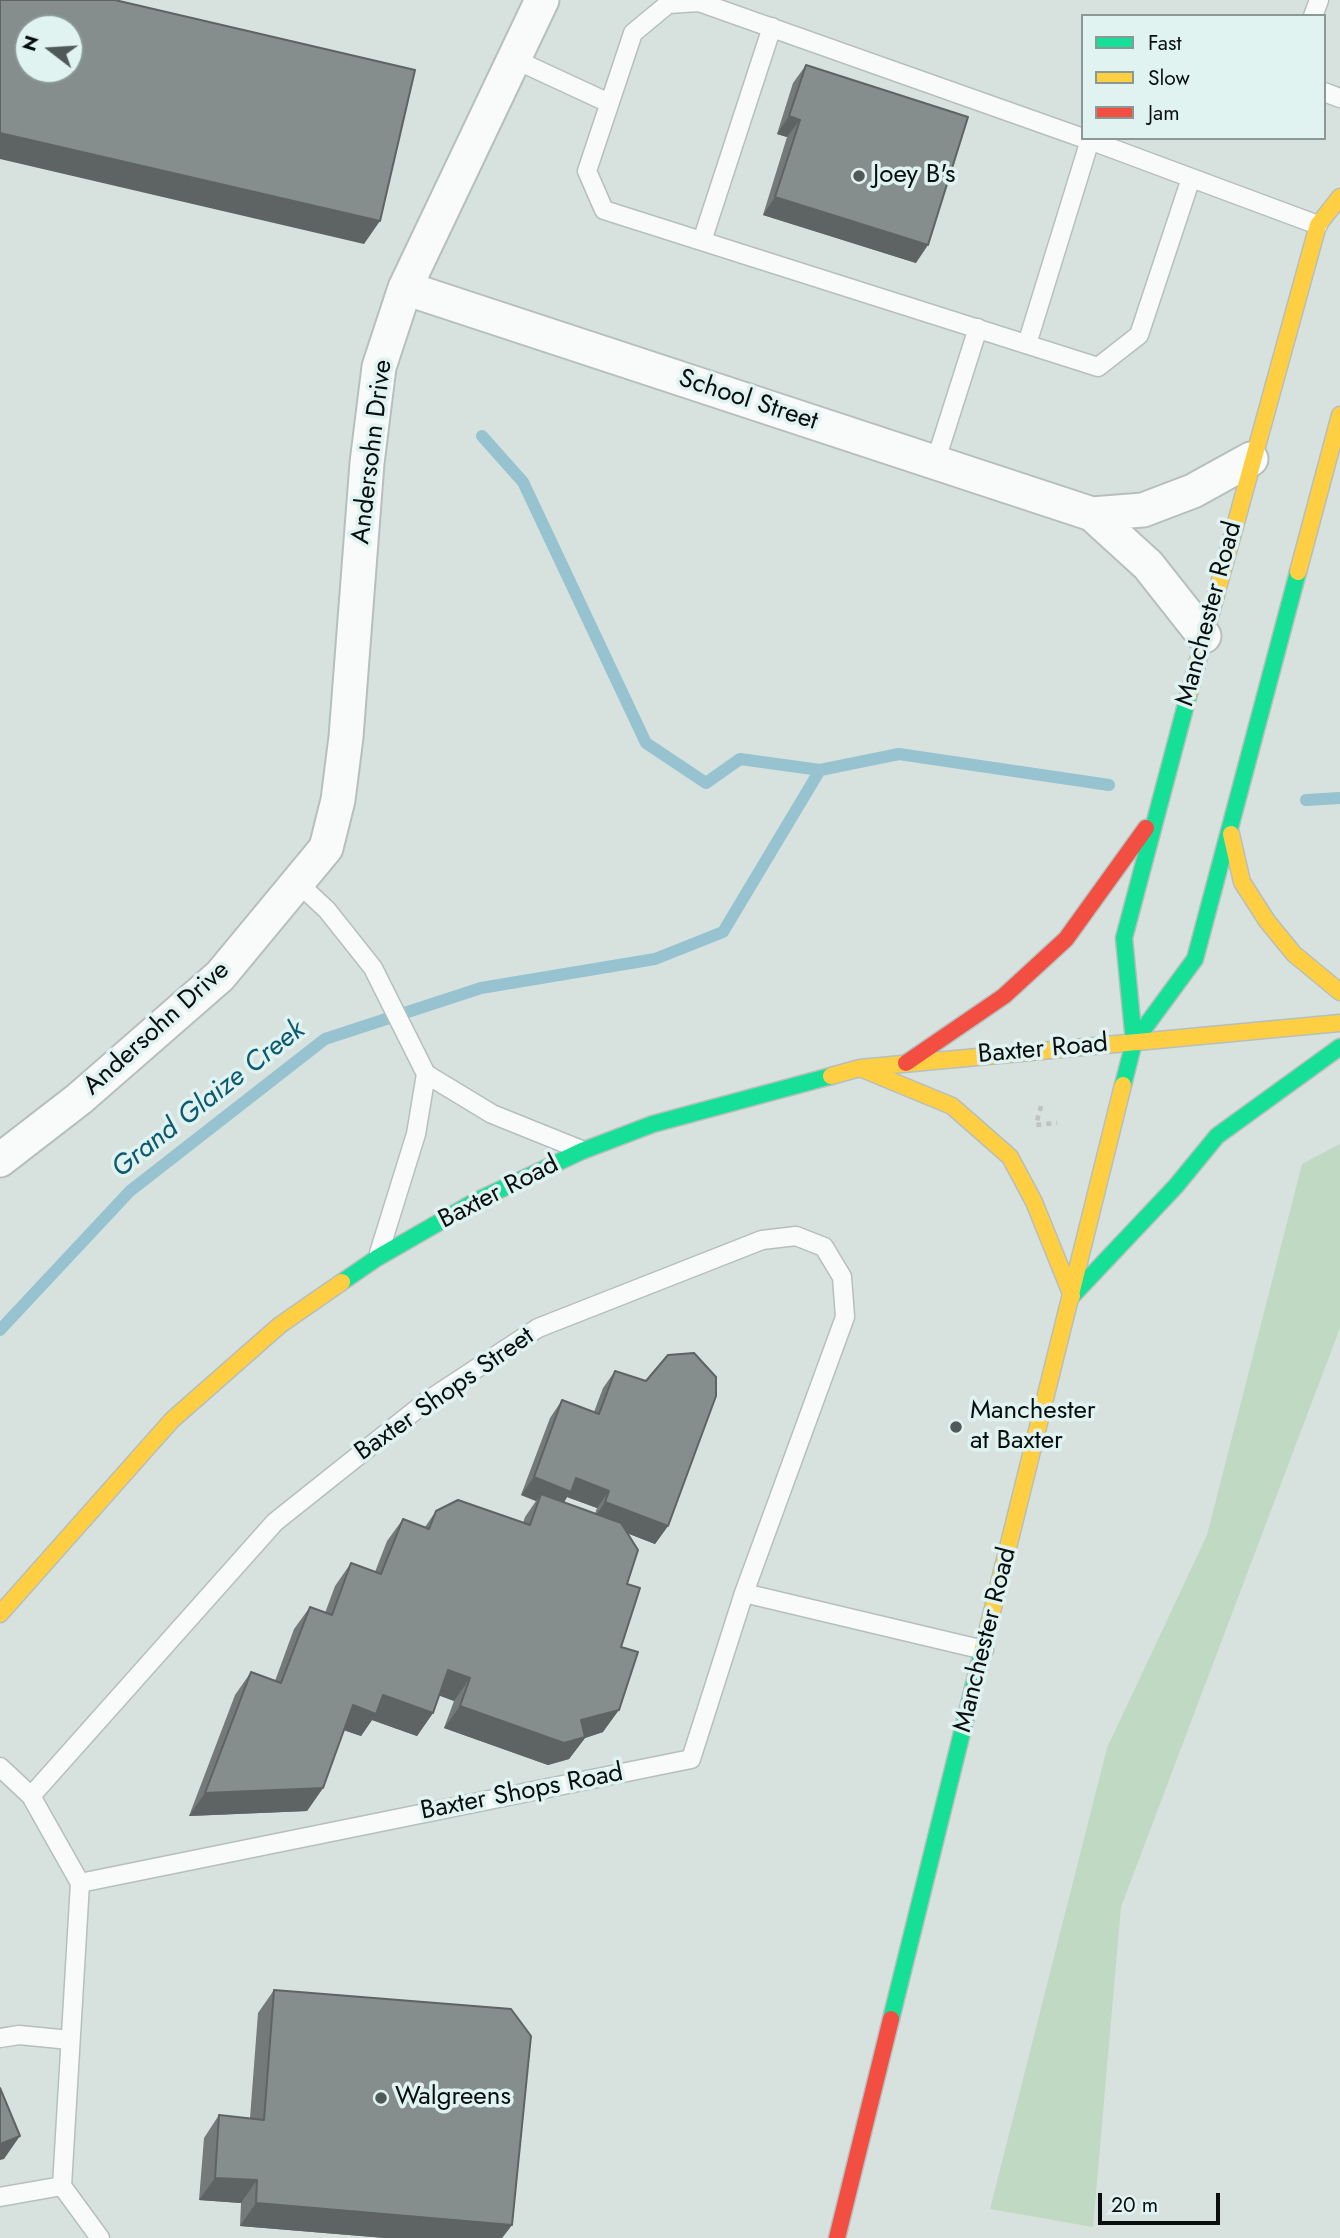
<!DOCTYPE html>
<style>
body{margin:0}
#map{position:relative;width:1340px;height:2238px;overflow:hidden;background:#d7e2df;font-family:Jost,sans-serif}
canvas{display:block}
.legend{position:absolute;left:1081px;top:14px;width:245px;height:126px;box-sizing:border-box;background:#e0f3f0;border:2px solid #8a9896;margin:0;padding:9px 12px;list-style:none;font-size:21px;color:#080f0e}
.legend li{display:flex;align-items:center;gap:14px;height:35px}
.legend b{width:35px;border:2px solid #8a9896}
.north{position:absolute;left:14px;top:14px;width:70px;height:70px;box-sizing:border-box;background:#e0f3f0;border:2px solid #8a9896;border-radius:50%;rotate:287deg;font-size:19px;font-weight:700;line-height:28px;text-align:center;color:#080f0e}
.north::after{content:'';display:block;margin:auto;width:24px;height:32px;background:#505957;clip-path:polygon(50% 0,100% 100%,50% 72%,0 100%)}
.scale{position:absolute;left:1098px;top:2193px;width:122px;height:32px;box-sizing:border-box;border:4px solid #080f0e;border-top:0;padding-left:9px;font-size:21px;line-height:24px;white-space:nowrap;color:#080f0e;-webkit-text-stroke:5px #e0f3f0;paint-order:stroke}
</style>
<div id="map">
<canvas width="1340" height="2238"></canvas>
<ul class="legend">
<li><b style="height:9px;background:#16e098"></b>Fast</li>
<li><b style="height:9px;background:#ffcf43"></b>Slow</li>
<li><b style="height:9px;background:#f24e42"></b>Jam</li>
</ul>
<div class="north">N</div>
<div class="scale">20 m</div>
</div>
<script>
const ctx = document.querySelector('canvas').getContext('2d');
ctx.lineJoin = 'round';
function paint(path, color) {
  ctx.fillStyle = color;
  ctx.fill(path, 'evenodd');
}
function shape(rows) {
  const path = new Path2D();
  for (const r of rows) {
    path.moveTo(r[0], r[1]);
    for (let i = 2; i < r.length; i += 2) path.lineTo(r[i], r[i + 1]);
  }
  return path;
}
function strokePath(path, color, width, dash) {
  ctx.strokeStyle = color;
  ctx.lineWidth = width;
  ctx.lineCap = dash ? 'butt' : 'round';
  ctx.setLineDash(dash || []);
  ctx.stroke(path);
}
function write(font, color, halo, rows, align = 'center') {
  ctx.font = font + ' Jost,sans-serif';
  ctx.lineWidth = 7;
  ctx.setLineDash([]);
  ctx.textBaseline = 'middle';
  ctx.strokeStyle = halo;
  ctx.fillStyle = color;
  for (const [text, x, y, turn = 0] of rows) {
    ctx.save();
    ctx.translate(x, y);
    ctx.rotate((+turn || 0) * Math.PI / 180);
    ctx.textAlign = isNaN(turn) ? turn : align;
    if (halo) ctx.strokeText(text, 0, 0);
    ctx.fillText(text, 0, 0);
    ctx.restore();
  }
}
const green = shape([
 [1340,1144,1340,1328,1121,1907,1093,2227,990,2209,1107,1748,1207,1535,1302,1164]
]);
const stream = shape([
 [482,436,523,482,646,743,706,783,740,759,820,770],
 [1306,800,1340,798],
 [0,1330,130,1191,325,1039,481,988,655,959,723,932,820,770,899,754,1109,785]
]);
const path = shape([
 [1041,1106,1036,1125,1057,1123]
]);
const lane = shape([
 [1313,16,1319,0],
 [514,59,609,103],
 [1324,92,1340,98],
 [1083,138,699,2,668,4,633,33,587,171,604,210,1098,367,1139,335,1191,178],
 [1084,138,1318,225],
 [702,241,772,27],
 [1027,344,1090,140],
 [935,463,978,328],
 [298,883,327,910,373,968,426,1074,492,1114,579,1149],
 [379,1253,416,1134,426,1074],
 [0,1767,31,1796,80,1883,691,1759,744,1593,984,1650],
 [31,1796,275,1522,427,1401,538,1328,762,1240,796,1236,824,1247,842,1277,845,1317,744,1593],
 [80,1883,62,2186,100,2238],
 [0,2038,19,2035,70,2040],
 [0,2197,62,2186]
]);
const street = shape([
 [405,288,1092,514,1148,565,1204,636],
 [1092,514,1143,510,1193,491,1251,459],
 [0,1160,79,1099,220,976,326,848,338,800,346,737,367,463,379,367,405,288,542,0]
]);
const fast = shape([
 [1134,1042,1195,959,1298,572],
 [1123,1085,1134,1042,1124,938,1189,693],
 [342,1282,377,1258,476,1201,582,1151,653,1124,831,1076],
 [1074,1294,1176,1186,1217,1136,1340,1047],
 [891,2019,981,1656]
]);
const slow = shape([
 [1298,572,1340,415],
 [1189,693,1318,225,1340,197],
 [1231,834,1242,882,1267,921,1294,954,1340,992],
 [860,1068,952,1106,1010,1157,1034,1202,1072,1296],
 [831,1076,860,1068,1340,1023],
 [0,1614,172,1420,280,1325,342,1282],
 [981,1656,1123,1085]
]);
const jam = shape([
 [906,1063,1004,996,1066,939,1146,828],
 [837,2238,891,2019]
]);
const wall = shape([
 [806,65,916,263,763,215,787,137,777,134,793,83],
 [615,1371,668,1526,655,1544,627,1533,627,1584,621,1647,603,1732,585,1738,569,1759,548,1765,444,1728,454,1701,439,1695,433,1713,417,1736,372,1720,361,1736,344,1730,323,1788,307,1811,189,1816,235,1695,251,1672,275,1681,294,1629,310,1607,325,1613,335,1586,351,1563,375,1572,387,1541,403,1519,425,1527,436,1511,523,1523,525,1517,536,1501,521,1495,550,1418,562,1400,594,1412,603,1388],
 [567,1497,597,1508,595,1514,564,1503],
 [274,1990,512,2225,502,2238,385,2238,240,2226,241,2203,199,2200,204,2138,219,2115,250,2118,258,2013]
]);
const shadedWall = shape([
 [789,116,800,120,787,137,777,134],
 [0,133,380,221,364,244,0,159],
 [775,197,928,245,916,263,763,215],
 [534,1477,576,1478,609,1491,597,1508,567,1497,559,1510,541,1494,536,1501,521,1495],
 [605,1502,668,1526,655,1544,593,1520],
 [448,1670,470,1678,454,1701,432,1693],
 [383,1695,433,1713,417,1736,372,1720,361,1736,337,1728,353,1705],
 [460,1706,581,1720,619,1710,603,1732,585,1738,569,1759,548,1765,444,1728],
 [323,1788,307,1811,189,1816,205,1793],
 [20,2136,4,2159,0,2160,0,2144],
 [215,2178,257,2180,241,2203,199,2200],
 [256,2203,512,2225,502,2238,385,2238,240,2226]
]);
const building = shape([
 [0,0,115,0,415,70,380,221,0,133,0,0],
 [28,28,70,28,70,70,28,70,28,28],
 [806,65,968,117,928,245,775,197,800,120,789,116,806,65],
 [694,1353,716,1377,716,1396,668,1526,605,1502,609,1491,576,1478,571,1492,534,1477,562,1400,599,1414,615,1371,646,1381,668,1355,694,1353],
 [541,1494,621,1523,638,1550,627,1584,640,1588,621,1647,638,1652,619,1710,581,1720,585,1737,564,1743,460,1706,470,1678,448,1670,433,1713,383,1695,376,1714,353,1705,323,1788,205,1793,251,1672,281,1683,310,1607,332,1615,351,1563,381,1574,403,1519,429,1529,436,1511,458,1500,530,1525,541,1494],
 [274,1990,511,2009,531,2036,512,2225,256,2203,257,2180,215,2178,219,2115,264,2120,274,1990],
 [0,2088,20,2136,0,2144,0,2088]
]);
const markers = [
 [859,176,7,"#505957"],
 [956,1427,7,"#505957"],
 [381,2098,7,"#505957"]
];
const poiNames = [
 ["Joey B's",873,176],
 ["Manchester",970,1412],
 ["at Baxter",970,1442],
 ["Walgreens",395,2098]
];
const streetNames = [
 ["School Street",748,401,18],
 ["Andersohn Drive",373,452,-83],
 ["Manchester Road",1210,614,-75],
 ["Andersohn Drive",157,1029,-42],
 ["Baxter Road",1043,1050,-5],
 ["Baxter Road",499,1193,-27],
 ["Baxter Shops Street",445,1395,-35],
 ["Manchester Road",986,1640,-76],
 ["Baxter Shops Road",522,1793,-11]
];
const waterNames = [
 ["Grand Glaize Creek",209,1100,-38]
];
paint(green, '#c0d9c2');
strokePath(stream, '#97c2d0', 12);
strokePath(lane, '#b6bfbd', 21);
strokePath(street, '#b6bfbd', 37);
strokePath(fast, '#b6bfbd', 19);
strokePath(slow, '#b6bfbd', 19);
strokePath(jam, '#b6bfbd', 19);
strokePath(path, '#bec2c2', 4.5, [5, 5]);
strokePath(lane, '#f9fbfa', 18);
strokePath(street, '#f9fbfa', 33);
strokePath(fast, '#16e098', 16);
strokePath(slow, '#ffcf43', 16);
strokePath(jam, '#f24e42', 16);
paint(wall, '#737a79');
paint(shadedWall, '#5e6363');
paint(building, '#868e8d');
strokePath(building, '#5e6363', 2);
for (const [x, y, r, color] of markers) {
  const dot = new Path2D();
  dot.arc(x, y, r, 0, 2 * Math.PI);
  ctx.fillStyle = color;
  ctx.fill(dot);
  strokePath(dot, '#e0f3f0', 2.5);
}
write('26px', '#080f0e', '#e0f3f0', poiNames, 'left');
write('26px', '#080f0e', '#e0f3f0', streetNames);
write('italic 28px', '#0b5a70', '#e0f3f0', waterNames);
</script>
